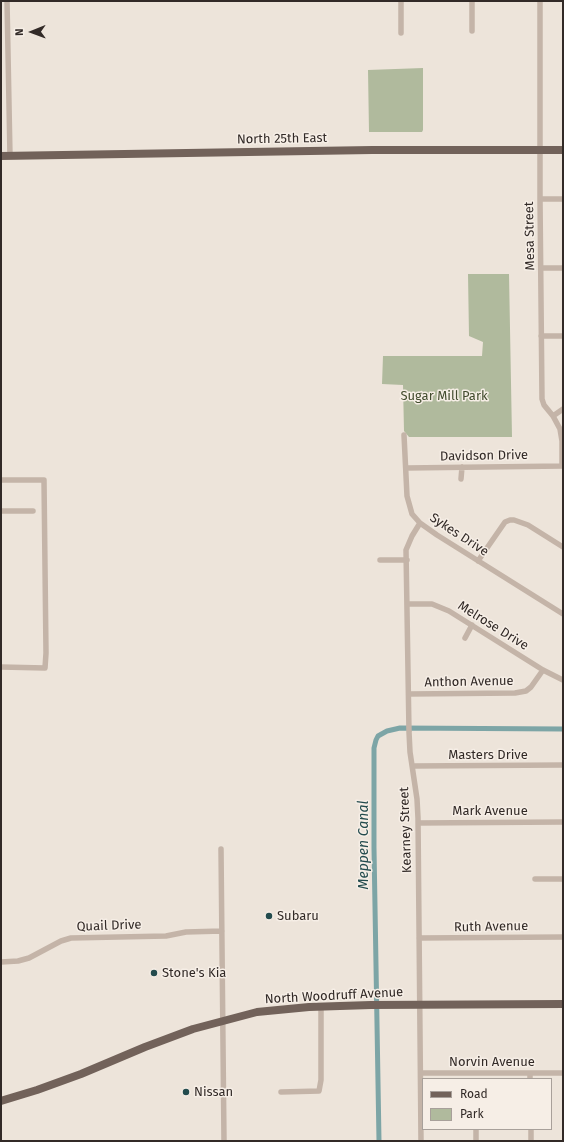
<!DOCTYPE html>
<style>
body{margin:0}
#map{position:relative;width:564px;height:1142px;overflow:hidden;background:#ede4da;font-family:"Fira Sans",sans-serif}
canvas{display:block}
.frame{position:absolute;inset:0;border:2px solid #322a27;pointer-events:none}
.legend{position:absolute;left:422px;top:1078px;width:130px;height:52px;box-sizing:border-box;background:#f6eee6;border:1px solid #a8a09a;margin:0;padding:5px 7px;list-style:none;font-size:12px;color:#322a27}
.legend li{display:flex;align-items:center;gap:8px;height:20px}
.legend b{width:20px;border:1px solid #a8a09a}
.north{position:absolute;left:12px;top:12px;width:40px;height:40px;-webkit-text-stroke:3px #f6eee6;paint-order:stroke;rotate:269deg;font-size:11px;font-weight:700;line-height:16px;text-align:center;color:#322a27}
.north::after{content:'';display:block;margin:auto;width:14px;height:18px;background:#322a27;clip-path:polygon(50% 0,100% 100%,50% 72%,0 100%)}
</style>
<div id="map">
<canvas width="564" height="1142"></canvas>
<div class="frame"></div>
<ul class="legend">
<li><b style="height:5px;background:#72625a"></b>Road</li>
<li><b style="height:11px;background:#b0ba9d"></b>Park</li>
</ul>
<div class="north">N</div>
</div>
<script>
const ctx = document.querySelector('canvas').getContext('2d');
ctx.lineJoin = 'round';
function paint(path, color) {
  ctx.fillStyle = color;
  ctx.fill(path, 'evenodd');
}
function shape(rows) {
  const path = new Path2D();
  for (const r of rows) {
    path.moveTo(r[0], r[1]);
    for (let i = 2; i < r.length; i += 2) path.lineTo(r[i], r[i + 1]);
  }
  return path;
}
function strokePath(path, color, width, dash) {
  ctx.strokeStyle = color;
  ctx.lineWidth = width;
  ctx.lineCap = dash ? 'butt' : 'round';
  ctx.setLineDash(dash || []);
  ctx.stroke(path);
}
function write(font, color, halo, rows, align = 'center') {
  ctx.font = font + ' "Fira Sans",sans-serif';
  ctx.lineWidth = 3;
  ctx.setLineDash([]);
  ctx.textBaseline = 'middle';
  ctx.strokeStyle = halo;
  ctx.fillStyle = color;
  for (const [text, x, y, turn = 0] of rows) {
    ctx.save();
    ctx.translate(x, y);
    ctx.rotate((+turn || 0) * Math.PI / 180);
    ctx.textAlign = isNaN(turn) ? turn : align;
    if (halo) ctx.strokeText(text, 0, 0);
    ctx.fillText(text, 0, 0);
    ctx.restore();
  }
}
const green = shape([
 [423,68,423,130,422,132,369,132,368,70],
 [468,274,509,274,512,437,409,437,404,431,403,385,382,384,383,356,482,356,483,342,469,336]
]);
const canal = shape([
 [379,1141,374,848,374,748,376,740,378,736,387,731,400,728,563,729]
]);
const minor = shape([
 [7,1,10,156],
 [401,1,401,33],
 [540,1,540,199,542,399,544,405,553,416,560,429,562,441,562,466],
 [472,31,472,1],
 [540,199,563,199],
 [541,268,563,268],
 [541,336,563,336],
 [553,416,563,409],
 [404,435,407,496,412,514,420,523,437,535,563,614],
 [406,468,563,466],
 [461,479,462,467],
 [1,480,44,480,46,653,45,668,1,667],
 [1,511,33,511],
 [420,523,412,536,406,550,409,732,410,752,417,799,418,818,421,1141],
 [380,560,407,560],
 [478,561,505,522,510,520,514,520,528,525,563,547],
 [407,604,432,604,449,611,543,670,563,680],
 [465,638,472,625],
 [409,694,515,693,526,691,531,687,543,670],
 [413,766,563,765],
 [418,823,563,822],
 [221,849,224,1141],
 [535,879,563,879],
 [419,938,563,937],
 [1,962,18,961,29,958,61,941,71,938,166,936,186,932,222,931],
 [421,1073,563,1073],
 [530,1073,530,1079],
 [281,1092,319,1091,321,1080,321,1006],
 [476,1129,476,1141],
 [531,1129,531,1141]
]);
const primary = shape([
 [1,156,372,150,563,150],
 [1,1101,37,1090,81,1074,145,1047,193,1029,257,1012,309,1007,371,1005,563,1004]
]);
const markers = [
 [269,916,4,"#234b4d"],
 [154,973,4,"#234b4d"],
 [186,1092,4,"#234b4d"]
];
const streetNames = [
 ["North 25th East",282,139,-1],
 ["Mesa Street",530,236,-91],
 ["Davidson Drive",484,456,-1],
 ["Sykes Drive",459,535,33],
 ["Melrose Drive",493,626,32],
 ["Anthon Avenue",469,682,-1],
 ["Masters Drive",488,755],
 ["Mark Avenue",490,811],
 ["Kearney Street",406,830,-92],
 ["Quail Drive",109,926,-2],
 ["Ruth Avenue",491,927,-1],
 ["North Woodruff Avenue",334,996,-3],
 ["Norvin Avenue",492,1062]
];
const parkNames = [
 ["Sugar Mill Park",444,396]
];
const poiNames = [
 ["Subaru",277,916],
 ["Stone's Kia",162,973],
 ["Nissan",194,1092]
];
const waterNames = [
 ["Meppen Canal",364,845,-90]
];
paint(green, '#b0ba9d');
strokePath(canal, '#7da5a6', 5);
strokePath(minor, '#c4b4a8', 5.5);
strokePath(primary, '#72625a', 8);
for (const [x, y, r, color] of markers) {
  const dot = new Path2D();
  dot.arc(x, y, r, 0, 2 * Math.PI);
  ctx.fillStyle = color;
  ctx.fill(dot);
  strokePath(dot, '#f6eee6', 1.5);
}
write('13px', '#322a27', '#f6eee6', streetNames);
write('13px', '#424c2e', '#f6eee6', parkNames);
write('13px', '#322a27', '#f6eee6', poiNames, 'left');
write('italic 14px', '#234b4d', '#f6eee6', waterNames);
</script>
